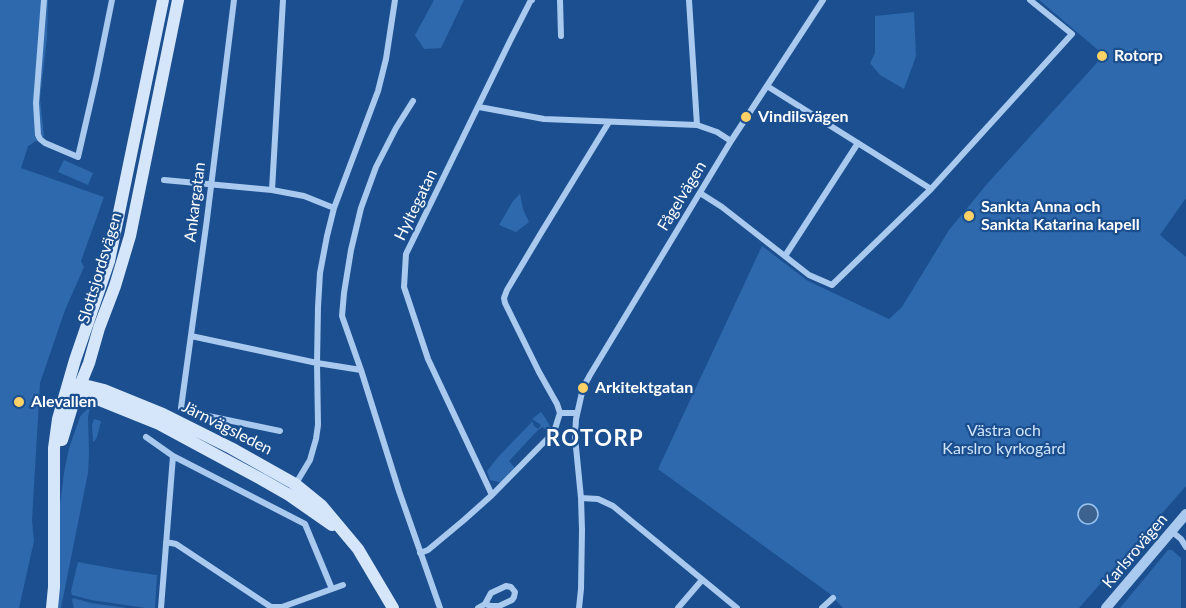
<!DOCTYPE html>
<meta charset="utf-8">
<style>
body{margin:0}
canvas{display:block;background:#1b4f8f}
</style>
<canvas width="1186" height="608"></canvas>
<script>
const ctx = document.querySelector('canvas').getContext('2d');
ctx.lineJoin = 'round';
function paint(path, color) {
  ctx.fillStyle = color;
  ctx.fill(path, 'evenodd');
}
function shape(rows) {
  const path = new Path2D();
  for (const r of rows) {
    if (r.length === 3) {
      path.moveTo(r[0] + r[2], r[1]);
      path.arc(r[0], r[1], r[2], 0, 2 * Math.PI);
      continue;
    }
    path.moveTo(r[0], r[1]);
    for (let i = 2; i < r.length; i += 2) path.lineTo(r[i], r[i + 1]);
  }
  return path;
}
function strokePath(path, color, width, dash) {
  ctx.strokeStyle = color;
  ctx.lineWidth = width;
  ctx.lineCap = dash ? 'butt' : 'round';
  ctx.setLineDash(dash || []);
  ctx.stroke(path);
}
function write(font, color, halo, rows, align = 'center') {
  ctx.font = font + ' Lato,sans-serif';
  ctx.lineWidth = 4.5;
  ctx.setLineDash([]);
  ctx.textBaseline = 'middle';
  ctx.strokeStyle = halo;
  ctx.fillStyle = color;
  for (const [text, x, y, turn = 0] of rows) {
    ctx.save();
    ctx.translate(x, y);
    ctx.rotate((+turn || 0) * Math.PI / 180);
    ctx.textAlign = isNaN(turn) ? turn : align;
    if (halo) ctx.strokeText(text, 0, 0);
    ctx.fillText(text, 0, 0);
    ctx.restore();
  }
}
const green = shape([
 [0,0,48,0,47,38,40,99,44,136,28,146,21,168,104,197,81,261,84,267,65,310,40,383,32,520,34,541,19,608,0,608],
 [434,0,464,0,441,48,424,49,415,35],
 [1039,0,1186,0,1186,198,1160,235,1186,257,1186,486,1079,608,843,608,830,594,658,469,762,246,808,281,889,319,902,307,949,230,987,184,1104,55],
 [914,12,916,56,904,89,880,75,870,63,875,53,875,16],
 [64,160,93,173,88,185,58,172],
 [520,194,523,209,529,222,516,232,499,225,513,201],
 [90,407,88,417,89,451,88,473,61,608,57,608,60,505,64,473,69,448,80,417,83,413],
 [541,412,546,419,552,430,551,431,548,432,542,427,537,431,509,461,516,469,500,484,499,482,490,480,487,471,499,456,531,423,531,421,534,424,533,425,538,429,541,425,532,419],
 [94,419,101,421,97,437,94,442,93,441,92,425],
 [1168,550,1172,550,1181,558,1181,608,1120,608],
 [78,562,121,570,157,575,155,608,146,608,91,600,72,595,71,591],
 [73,598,91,603,127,608,74,608,72,600]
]);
const water = shape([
 [1088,514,10]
]);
const minor = shape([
 [44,0,36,103,38,135,40,139,45,143,78,157,96,79,112,0],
 [234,0,207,219,181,408,189,412,280,431],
 [395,0,386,59,378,91,334,208,327,236,320,273,318,307,317,363,361,370,399,491,440,608],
 [560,0,561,36],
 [689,0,697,125],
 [767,86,931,189],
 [479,107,544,119,697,125,717,132,731,141],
 [164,180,272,190,304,196,334,208],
 [272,190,283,0],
 [700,193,722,207,809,275,832,285,931,189,1072,34,1030,0],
 [785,256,858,143],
 [191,336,317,363,318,425,316,439,310,460,289,495],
 [361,370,342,316,344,293,351,250,361,208,376,167,396,128,413,101],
 [560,413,557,404,539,372,505,303,504,298,507,290,541,233,609,122],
 [146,437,173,456,305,524,332,589],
 [492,495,428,359,404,287,406,254,510,41,531,0,532,0],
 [581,498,598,499,613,506,737,608],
 [1171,531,1181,539,1186,547],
 [166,542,176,544,271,607,282,607,343,585],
 [420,553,428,550,464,520,492,495,554,432,560,413,577,413],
 [161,608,173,456],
 [478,608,485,604,491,593,506,586,511,587,515,592,514,597,512,600,499,606,491,606,485,604],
 [579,608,581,589,582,530,581,498,575,437,576,419,583,388,590,375,731,141,823,0],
 [678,608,702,580],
 [822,608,833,598]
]);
const tertiary = shape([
 [1106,608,1186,514]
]);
const secondary = shape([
 [79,384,85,392,92,397,159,424,261,479,289,495,332,525],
 [73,390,79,386,84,385,104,390,163,414,231,448,295,484,322,506,358,549,393,608],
 [62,440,74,400,89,363,99,328,115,286,130,236,178,0],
 [52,608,54,587,54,448,58,419,75,360,109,261,163,0]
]);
const markers = [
 [1102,56,6,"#ffd166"],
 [746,117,6,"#ffd166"],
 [969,216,6,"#ffd166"],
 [583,388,6,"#ffd166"],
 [19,402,6,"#ffd166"]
];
const poiNames = [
 ["Rotorp",1114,56],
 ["Vindilsvägen",758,117],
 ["Sankta Anna och",981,207],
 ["Sankta Katarina kapell",981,225],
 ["Arkitektgatan",595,388],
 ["Alevallen",31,402]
];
const streetNames = [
 ["Fågelvägen",682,196,-59],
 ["Ankargatan",195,202,-83],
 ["Hyltegatan",416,205,-64],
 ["Slottsjordsvägen",100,268,-73],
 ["Järnvägsleden",227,428,27],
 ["Karlsrovägen",1135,551,-50]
];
const parkNames = [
 ["Västra och",1004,431],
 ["Karslro kyrkogård",1004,449]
];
const districtNames = [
 ["ROTORP",595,439]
];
paint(green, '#2e69ad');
paint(water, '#3c6290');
strokePath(water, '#9cc4f0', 1.5);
strokePath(minor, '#a9c9ee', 6);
strokePath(tertiary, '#a9c9ee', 10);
strokePath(secondary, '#d6e6fa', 12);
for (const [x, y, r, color] of markers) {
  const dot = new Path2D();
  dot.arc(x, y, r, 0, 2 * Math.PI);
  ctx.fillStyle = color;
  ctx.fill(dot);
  strokePath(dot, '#1b4f8f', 2);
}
write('bold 16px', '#fff', '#1b4f8f', poiNames, 'left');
write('16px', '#fff', '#1b4f8f', streetNames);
write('16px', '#cfe3fa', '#1b4f8f', parkNames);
ctx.letterSpacing = '1.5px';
write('bold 22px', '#fff', '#1b4f8f', districtNames);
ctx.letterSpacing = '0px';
</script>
